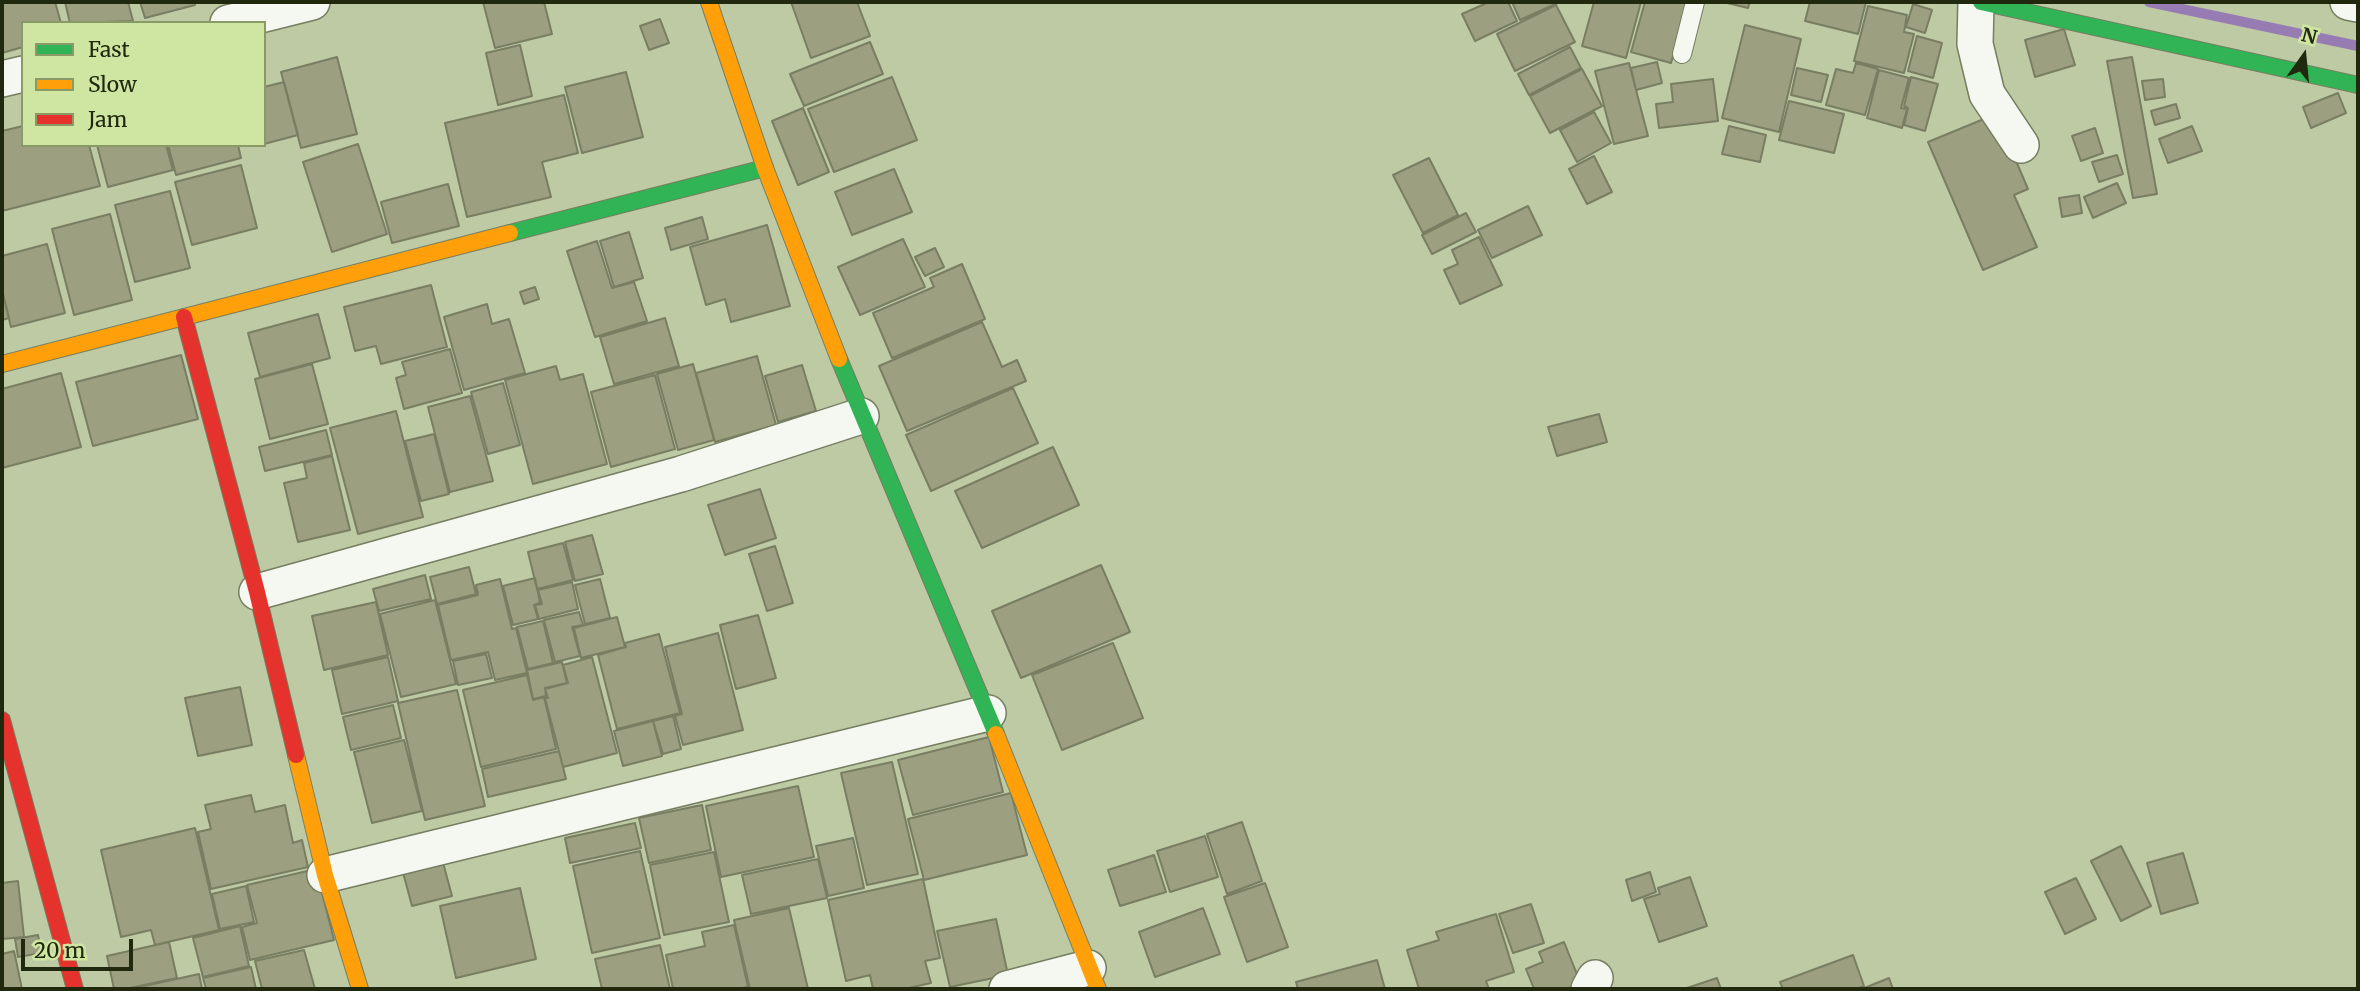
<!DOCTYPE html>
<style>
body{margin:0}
#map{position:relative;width:2360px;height:991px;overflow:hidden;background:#bdcaa4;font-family:Merriweather,serif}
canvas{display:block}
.frame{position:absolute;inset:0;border:4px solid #20280d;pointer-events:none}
.legend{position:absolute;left:21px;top:21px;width:245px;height:126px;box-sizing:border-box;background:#cfe6a2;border:2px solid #899a66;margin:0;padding:9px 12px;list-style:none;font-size:21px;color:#20280d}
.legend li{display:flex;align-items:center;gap:14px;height:35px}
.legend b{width:35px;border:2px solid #899a66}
.north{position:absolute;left:2269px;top:21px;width:70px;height:70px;-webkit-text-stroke:5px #cfe6a2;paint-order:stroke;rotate:15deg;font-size:19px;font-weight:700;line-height:28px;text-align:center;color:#20280d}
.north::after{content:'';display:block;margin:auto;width:24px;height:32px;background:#20280d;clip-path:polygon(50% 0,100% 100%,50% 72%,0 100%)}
.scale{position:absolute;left:21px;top:939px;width:112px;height:32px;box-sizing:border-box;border:4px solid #20280d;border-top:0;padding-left:9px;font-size:21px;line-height:24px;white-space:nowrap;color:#20280d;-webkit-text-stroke:5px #cfe6a2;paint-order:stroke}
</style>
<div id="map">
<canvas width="2360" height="991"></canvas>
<div class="frame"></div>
<ul class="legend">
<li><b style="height:9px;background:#30b455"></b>Fast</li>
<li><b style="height:9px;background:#ff9f0a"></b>Slow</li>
<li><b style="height:9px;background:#e5322d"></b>Jam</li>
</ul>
<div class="north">N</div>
<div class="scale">20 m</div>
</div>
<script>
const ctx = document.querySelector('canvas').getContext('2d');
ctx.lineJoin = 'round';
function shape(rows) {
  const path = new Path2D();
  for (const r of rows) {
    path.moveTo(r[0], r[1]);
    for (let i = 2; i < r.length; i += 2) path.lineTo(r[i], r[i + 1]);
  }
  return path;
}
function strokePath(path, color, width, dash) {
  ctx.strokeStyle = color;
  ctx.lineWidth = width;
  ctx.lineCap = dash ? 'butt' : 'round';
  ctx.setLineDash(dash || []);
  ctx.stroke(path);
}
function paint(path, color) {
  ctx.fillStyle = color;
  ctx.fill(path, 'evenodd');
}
const stream = shape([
 [2149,2,2358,46]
]);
const building = shape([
 [2,2,55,2,61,23,23,23,23,47,2,53,2,2],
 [65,2,128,2,133,21,70,23,65,2],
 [140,2,194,2,195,5,145,18,140,2],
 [483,2,544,2,552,34,495,48,483,2],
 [791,2,857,2,870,36,811,58,791,2],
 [1489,2,1508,2,1517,21,1475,41,1462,14,1489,2],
 [1512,2,1560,2,1520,20,1512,2],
 [1594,2,1641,2,1626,58,1582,46,1594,2],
 [1645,2,1688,2,1671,63,1631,52,1645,2],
 [1723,2,1750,2,1748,8,1723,2],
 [1810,2,1866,2,1858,34,1805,21,1810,2],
 [1913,4,1932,10,1925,33,1906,27,1913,4],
 [1556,5,1575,42,1515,71,1497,34,1556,5],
 [1868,6,1907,15,1904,32,1914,34,1904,73,1854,61,1868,6],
 [660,19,669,43,649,50,640,26,660,19],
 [1745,25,1801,39,1779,132,1722,118,1745,25],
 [2064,29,2075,65,2035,77,2025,40,2064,29],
 [1917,36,1942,43,1933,78,1908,71,1917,36],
 [870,42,883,74,804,106,790,74,870,42],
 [520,45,532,96,498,105,486,53,520,45],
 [1570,47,1581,68,1529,95,1518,74,1570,47],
 [337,57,357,134,301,148,281,72,337,57],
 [2132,57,2157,194,2133,198,2107,61,2132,57],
 [1657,62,1662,83,1636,90,1631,68,1657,62],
 [1629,63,1648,136,1614,144,1595,71,1629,63],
 [1856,63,1878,69,1865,115,1826,105,1836,69,1853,73,1856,63],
 [1797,68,1828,75,1821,102,1791,95,1797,68],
 [1582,69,1602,106,1550,133,1530,96,1582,69],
 [1879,70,1909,78,1901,108,1907,109,1902,128,1867,118,1879,70],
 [626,72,643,137,582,153,565,87,626,72],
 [892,77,917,140,834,172,808,109,892,77],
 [1911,77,1938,84,1925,131,1904,125,1908,108,1904,106,1911,77],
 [1713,79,1718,121,1659,128,1656,104,1673,102,1671,84,1713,79],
 [2163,79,2165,97,2145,100,2142,81,2163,79],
 [284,82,298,135,264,144,264,87,284,82],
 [2338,93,2346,113,2311,128,2303,107,2338,93],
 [564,95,578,153,542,162,551,197,467,217,445,123,564,95],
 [1789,101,1844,114,1834,153,1779,140,1789,101],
 [2176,104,2180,118,2155,125,2151,111,2176,104],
 [803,108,829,172,798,185,772,121,803,108],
 [1594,112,1611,143,1577,162,1560,130,1594,112],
 [1996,114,2028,189,2014,195,2037,247,1983,270,1928,142,1996,114],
 [23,126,23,145,89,145,100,186,2,211,2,131,23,126],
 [1729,126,1766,135,1760,162,1722,154,1729,126],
 [2192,126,2202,151,2168,163,2159,139,2192,126],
 [2095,128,2103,153,2081,161,2072,136,2095,128],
 [358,144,387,234,332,252,303,162,358,144],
 [97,145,166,145,173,170,108,187,97,145],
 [168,145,238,145,241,158,176,175,168,145],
 [2117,155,2123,174,2099,182,2092,162,2117,155],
 [1594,156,1612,192,1587,204,1569,169,1594,156],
 [1429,158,1458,215,1423,233,1393,175,1429,158],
 [241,165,257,228,192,245,175,182,241,165],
 [894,169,912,212,852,235,835,192,894,169],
 [2117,183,2126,203,2093,218,2084,197,2117,183],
 [448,184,459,226,392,243,381,202,448,184],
 [170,191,190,268,135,282,115,205,170,191],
 [2079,195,2082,213,2062,217,2059,198,2079,195],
 [1528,206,1542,235,1492,258,1478,230,1528,206],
 [1466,213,1476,232,1432,254,1422,235,1466,213],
 [110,214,132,300,74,315,52,229,110,214],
 [702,217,708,239,671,250,665,228,702,217],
 [767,225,790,306,731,322,725,299,706,305,690,247,767,225],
 [629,232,643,278,614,287,600,241,629,232],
 [1479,237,1502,285,1460,304,1444,270,1458,264,1452,250,1479,237],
 [903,239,925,287,860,315,838,267,903,239],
 [597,241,612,288,634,282,647,321,595,337,567,251,597,241],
 [47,244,65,313,11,327,2,290,2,256,47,244],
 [935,248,944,267,925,276,915,257,935,248],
 [962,264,985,319,892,358,873,313,934,287,930,278,962,264],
 [431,285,447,347,381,364,376,346,355,351,344,307,431,285],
 [535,287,539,299,524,304,520,292,535,287],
 [2,290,9,318,2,320,2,290],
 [487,304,492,324,509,319,525,373,464,390,444,317,487,304],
 [318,314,330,358,260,377,248,333,318,314],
 [665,318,679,366,614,384,600,337,665,318],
 [982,322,1002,367,1017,360,1026,381,907,431,879,366,982,322],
 [450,349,462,393,404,409,396,378,406,375,402,362,450,349],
 [181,355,198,419,93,446,76,382,181,355],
 [757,356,776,425,715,442,696,373,757,356],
 [312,364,328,424,270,439,255,379,312,364],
 [693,364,714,440,678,450,657,374,693,364],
 [802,365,816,411,778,422,765,376,802,365],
 [556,366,560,380,583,374,607,464,533,484,505,380,556,366],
 [61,373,81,447,2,468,2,389,61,373],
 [655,375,675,449,611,467,591,392,655,375],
 [503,383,520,445,488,454,471,392,503,383],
 [1013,388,1038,443,931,491,906,435,1013,388],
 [470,396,493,481,450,492,428,407,470,396],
 [396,411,423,517,358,534,330,428,396,411],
 [1599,414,1607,442,1557,456,1548,427,1599,414],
 [326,430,332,455,265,471,259,447,326,430],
 [434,434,449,494,421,501,405,441,434,434],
 [1053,447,1079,505,982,548,955,491,1053,447],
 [332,456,350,530,298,542,284,483,307,478,304,463,332,456],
 [760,489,776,538,725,555,708,505,760,489],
 [592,535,603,574,575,581,565,542,592,535],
 [563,543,573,580,537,589,528,552,563,543],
 [775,546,793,603,767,611,749,554,775,546],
 [1101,565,1130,632,1021,678,992,611,1101,565],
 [469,567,476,594,437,604,430,577,469,567],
 [425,575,431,599,379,611,373,589,425,575],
 [535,578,540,603,534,605,538,619,513,625,503,586,535,578],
 [500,579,512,629,516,628,527,673,495,680,488,652,451,660,438,605,478,595,476,585,500,579],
 [600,579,610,618,585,624,575,585,600,579],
 [572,582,578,609,539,619,535,605,542,604,538,590,572,582],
 [435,600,456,684,401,697,380,614,435,600],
 [376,602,388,655,324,670,312,616,376,602],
 [579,612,583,625,572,627,580,656,555,662,544,620,579,612],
 [758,615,776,678,736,689,720,625,758,615],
 [617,617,625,647,581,658,574,628,617,617],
 [543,621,553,663,528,669,517,627,543,621],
 [718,633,743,730,683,745,675,716,682,714,665,647,718,633],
 [659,634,680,713,617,729,598,655,626,647,625,643,659,634],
 [1113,643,1143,718,1062,750,1032,675,1113,643],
 [486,654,492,678,458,685,453,661,486,654],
 [388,657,398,701,342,714,332,670,388,657],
 [592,657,617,753,563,767,545,698,548,698,545,689,568,683,563,665,592,657],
 [562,662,567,683,545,688,546,696,533,699,527,670,562,662],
 [527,675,533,700,544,697,556,749,481,767,463,690,527,675],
 [240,687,252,745,198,756,185,698,240,687],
 [457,690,485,806,425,820,398,703,457,690],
 [393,705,401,738,351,750,343,717,393,705],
 [673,716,681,749,663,754,653,721,673,716],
 [653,721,662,756,623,766,614,731,653,721],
 [989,737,1003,792,913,815,898,760,989,737],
 [404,740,422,811,372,823,354,752,404,740],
 [559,751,566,779,488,797,482,769,559,751],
 [892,762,918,874,867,885,841,773,892,762],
 [798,786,814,857,721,877,706,806,798,786],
 [1011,793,1027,855,924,880,908,819,1011,793],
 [251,795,255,812,285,805,293,843,302,840,308,867,211,889,198,832,211,829,205,805,251,795],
 [702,805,711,850,649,863,639,818,702,805],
 [1242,822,1262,881,1227,894,1207,834,1242,822],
 [635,823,641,848,570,863,565,838,635,823],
 [195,828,219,930,155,945,151,930,121,937,101,850,195,828],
 [1205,836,1218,877,1170,892,1157,851,1205,836],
 [853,838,864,888,828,896,816,846,853,838],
 [2121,846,2151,906,2121,921,2091,861,2121,846],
 [640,851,660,938,592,953,573,866,640,851],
 [714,852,729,922,664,935,650,865,714,852],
 [2183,853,2198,903,2161,914,2147,863,2183,853],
 [441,855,452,896,412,906,401,865,441,855],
 [1154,855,1166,892,1120,906,1108,870,1154,855],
 [818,859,827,898,751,914,742,875,818,859],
 [316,869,334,940,250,960,242,927,257,923,247,885,316,869],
 [1650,872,1656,892,1632,901,1626,880,1650,872],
 [1690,877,1707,926,1659,942,1644,899,1660,894,1658,888,1690,877],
 [2076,878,2096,919,2065,934,2045,892,2076,878],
 [923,879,940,958,925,961,931,983,904,989,873,989,870,975,846,981,828,900,923,879],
 [18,881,24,937,2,939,2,883,18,881],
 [1265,883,1288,947,1247,962,1224,897,1265,883],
 [246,886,254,922,220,929,212,894,246,886],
 [520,888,536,959,456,978,440,906,520,888],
 [1531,904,1544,943,1513,953,1499,914,1531,904],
 [789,908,808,989,750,989,734,920,789,908],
 [1203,908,1220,954,1155,977,1139,932,1203,908],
 [1496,914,1514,972,1486,981,1489,989,1419,989,1407,950,1439,940,1436,932,1496,914],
 [996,919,1008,975,950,987,937,931,996,919],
 [734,925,748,987,736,989,673,989,666,955,705,946,702,932,734,925],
 [240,926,249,966,203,977,193,938,240,926],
 [38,935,41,953,18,957,15,939,38,935],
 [169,942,177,978,125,989,114,989,107,956,169,942],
 [1564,942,1583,989,1534,989,1526,969,1543,962,1539,952,1564,942],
 [660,945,670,989,602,989,595,959,660,945],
 [304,950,315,989,262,989,255,961,304,950],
 [14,951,22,989,2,989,2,954,14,951],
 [1853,955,1864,986,1856,989,1783,989,1780,982,1853,955],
 [1377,960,1385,989,1298,989,1296,982,1377,960],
 [251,967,256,989,206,989,203,978,251,967],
 [199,974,202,989,131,989,199,974],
 [1717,978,1721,989,1684,989,1717,978],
 [1889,978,1893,989,1862,989,1889,978]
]);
const lane = shape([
 [1682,54,1695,2]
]);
const street = shape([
 [1976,2,1975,44,1987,94,2021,145],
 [2348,2,2358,4],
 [228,23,312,2],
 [2,79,23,74],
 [257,592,681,474,861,416],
 [325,875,988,713],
 [1007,989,1088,968],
 [1589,989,1595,978]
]);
const fast = shape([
 [1981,2,2358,85],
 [510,233,765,168],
 [839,359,996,734]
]);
const slow = shape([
 [709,2,765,168,839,359],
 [2,364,510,233],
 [996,734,1098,989],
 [296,755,325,875,360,989]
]);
const jam = shape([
 [184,317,257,592,296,755],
 [2,720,75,989]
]);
strokePath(stream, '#977cb3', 10);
paint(building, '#9ca081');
strokePath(building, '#797e62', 2);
strokePath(lane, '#757e60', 20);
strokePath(street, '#757e60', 38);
strokePath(fast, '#757e60', 18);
strokePath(slow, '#757e60', 18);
strokePath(jam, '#757e60', 18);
strokePath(lane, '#f5f7f1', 18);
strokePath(street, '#f5f7f1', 35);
strokePath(fast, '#30b455', 16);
strokePath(slow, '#ff9f0a', 16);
strokePath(jam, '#e5322d', 16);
</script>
